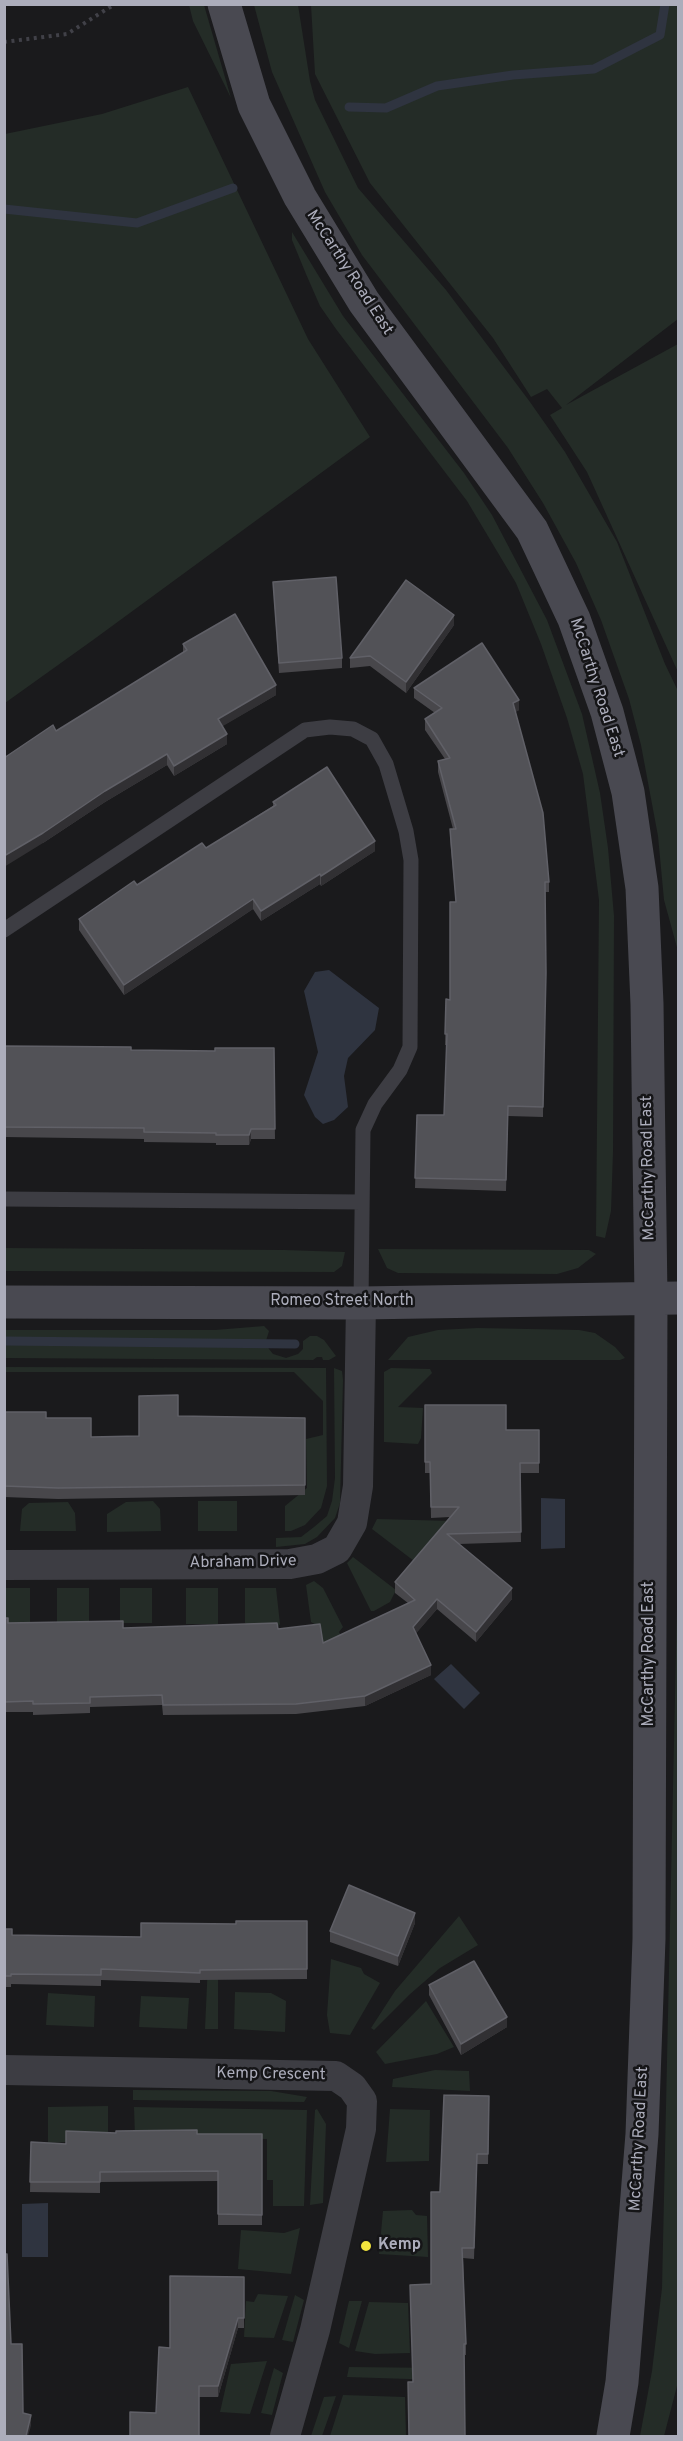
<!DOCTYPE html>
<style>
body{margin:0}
#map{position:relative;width:683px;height:2441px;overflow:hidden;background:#1a1a1c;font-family:Overpass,sans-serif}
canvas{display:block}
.frame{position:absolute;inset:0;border:6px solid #acadbb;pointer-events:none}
</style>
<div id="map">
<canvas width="683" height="2441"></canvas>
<div class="frame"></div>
</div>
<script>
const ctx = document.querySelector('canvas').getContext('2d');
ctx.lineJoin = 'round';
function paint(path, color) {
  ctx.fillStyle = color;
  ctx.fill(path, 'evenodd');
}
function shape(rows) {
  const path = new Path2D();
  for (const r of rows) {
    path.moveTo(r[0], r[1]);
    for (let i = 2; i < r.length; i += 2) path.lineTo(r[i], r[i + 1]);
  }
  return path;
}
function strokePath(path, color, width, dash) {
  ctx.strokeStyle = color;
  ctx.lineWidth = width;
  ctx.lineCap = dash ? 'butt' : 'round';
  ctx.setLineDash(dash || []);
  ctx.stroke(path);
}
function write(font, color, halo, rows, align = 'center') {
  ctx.font = font + ' Overpass,sans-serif';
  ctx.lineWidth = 5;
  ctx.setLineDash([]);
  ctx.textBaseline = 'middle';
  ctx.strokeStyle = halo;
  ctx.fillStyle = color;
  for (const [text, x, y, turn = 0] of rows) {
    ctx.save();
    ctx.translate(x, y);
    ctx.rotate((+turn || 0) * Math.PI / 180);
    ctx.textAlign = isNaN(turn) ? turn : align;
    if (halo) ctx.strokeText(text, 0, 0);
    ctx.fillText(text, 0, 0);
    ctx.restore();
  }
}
const green = shape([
 [189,5,204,5,231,98,193,21],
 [254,5,298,5,310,81,315,100,358,188,446,290,530,402,565,452,617,542,665,664,678,691,678,951,664,900,658,836,641,745,629,699,601,620,576,563,543,503,508,448,362,255,325,192,272,72],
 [311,5,678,5,678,319,566,405,678,344,678,672,587,472,550,415,562,408,547,389,531,397,493,338,370,183,315,74],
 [188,87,308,339,370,437,93,640,5,703,5,134,102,114],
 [292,232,343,316,464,473,492,515,547,620,582,714,600,793,608,848,614,916,613,1152,611,1211,605,1238,596,1236,599,900,583,774,567,718,541,644,516,583,467,501,336,329,320,306,306,274,292,240],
 [5,1248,284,1250,345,1252,342,1266,334,1272,5,1271],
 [378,1249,589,1250,596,1254,578,1268,557,1274,398,1273,387,1268],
 [264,1326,269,1331,265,1344,273,1354,286,1358,298,1354,303,1349,303,1341,310,1336,317,1336,324,1340,336,1356,329,1360,323,1360,322,1357,317,1357,313,1360,5,1358,5,1330,215,1330],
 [478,1328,579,1330,595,1333,615,1347,625,1358,620,1360,388,1360,408,1337,438,1330],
 [5,1367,326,1368,327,1486,321,1508,305,1525,291,1531,285,1531,285,1506,307,1488,306,1439,323,1435,323,1401,294,1372,5,1372],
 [334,1368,342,1371,343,1380,340,1503,335,1518,317,1537,305,1544,276,1547,276,1538,301,1537,314,1527,327,1516,332,1501,335,1478],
 [391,1368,430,1369,432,1373,398,1407,423,1408,421,1438,418,1444,384,1442,384,1372],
 [153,1501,160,1509,161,1531,107,1532,107,1514,126,1502],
 [198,1501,237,1501,237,1531,198,1531],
 [68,1502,75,1513,76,1531,20,1531,22,1509,29,1503],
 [377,1519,452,1521,414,1561,372,1529],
 [353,1557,396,1590,390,1602,374,1611,371,1611,347,1563],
 [678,1560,677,2386,664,2436,640,2436,652,2371,662,2288],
 [314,1581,323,1588,343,1627,339,1632,344,1641,324,1647,318,1626,311,1622,306,1585],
 [4,1588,30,1588,30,1624,5,1624],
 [57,1588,89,1588,89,1623,57,1623],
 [120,1588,152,1588,152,1623,120,1623],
 [186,1588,218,1588,218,1624,186,1624],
 [245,1588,276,1588,280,1624,276,1629,256,1631,245,1623],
 [459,1916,478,1945,440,1968,409,1995,374,2030,371,2028,395,1991],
 [209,1941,218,1941,218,2029,205,2029],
 [331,1959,361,1968,364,1974,380,1983,350,2035,330,2033,327,2015],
 [235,1992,271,1993,286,2001,285,2032,234,2029],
 [48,1993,95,1996,94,2027,46,2025],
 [141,1996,189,1998,187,2029,139,2027],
 [426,2001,454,2047,437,2054,385,2064,376,2052],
 [435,2070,469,2071,470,2091,392,2087,393,2079],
 [133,2090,271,2091,307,2097,304,2102,133,2100],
 [108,2106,108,2140,48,2143,48,2107],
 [134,2107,307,2110,304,2206,273,2206,273,2180,267,2180,267,2139,135,2137],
 [317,2109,326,2124,323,2203,310,2205,315,2110],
 [390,2109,430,2110,429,2161,386,2162],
 [412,2210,416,2215,427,2216,428,2257,379,2254,383,2211],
 [300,2228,291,2274,238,2269,241,2230,284,2233],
 [258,2294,288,2296,274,2338,244,2337,246,2301,254,2302],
 [295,2295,304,2300,293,2342,282,2340],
 [349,2301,362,2301,349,2348,339,2343],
 [369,2302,408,2303,410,2353,375,2354,355,2351],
 [267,2361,250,2414,220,2412,231,2364],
 [349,2367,441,2368,440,2380,347,2377],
 [274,2368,283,2373,272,2415,261,2413],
 [343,2395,405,2397,406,2436,330,2436],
 [336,2396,322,2436,311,2436,324,2397]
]);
const water = shape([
 [329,970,379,1008,375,1030,348,1058,344,1076,348,1107,334,1120,323,1124,315,1117,304,1095,318,1052,304,991,315,972],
 [541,1498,565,1499,565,1548,541,1549],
 [451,1664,480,1693,464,1709,434,1679],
 [48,2203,48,2257,22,2257,22,2204]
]);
const stream = shape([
 [349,107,386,108,437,86,513,75,594,69,660,35,665,4],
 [4,209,137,223,233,188],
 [4,1341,295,1344]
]);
const path = shape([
 [4,42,67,34,115,4]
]);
const lane = shape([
 [4,930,305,730,330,727,353,729,372,739,386,764,406,831,411,860,410,1047,400,1070,375,1104,363,1130,361,1303],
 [4,1199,362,1202]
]);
const street = shape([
 [4,1565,290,1564,317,1559,337,1549,352,1523,358,1486,361,1303],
 [4,2070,336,2076,352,2087,362,2101,361,2129,315,2330,285,2436]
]);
const secondary = shape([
 [224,4,254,105,300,197,364,302,532,530,574,619,607,712,628,792,642,888,647,1004,651,1298,649,1939,642,2134,622,2382,613,2436],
 [4,1302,361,1303,678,1298]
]);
const wall = shape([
 [273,582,342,658,342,668,279,673],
 [454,625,406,693,370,666,350,668,350,658],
 [183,644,276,695,222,726,227,744,174,776,167,765,105,802,43,843,56,731,183,653],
 [414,688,519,710,515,712,549,882,549,892,545,892,543,1117,508,1116,506,1191,415,1188,417,1115,444,1115,447,1045,445,1045,446,999,450,1000,456,902,450,839,450,829,453,829,438,772,438,761,445,759,425,730,425,719,435,713,414,698],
 [273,802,375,851,321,886,320,884,261,921,253,909,124,995,79,930,79,919,137,885,206,848,273,806],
 [4,1046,131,1050,215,1051,274,1048,275,1139,251,1139,249,1145,216,1145,216,1143,144,1142,144,1139,4,1137],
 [425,1405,506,1430,539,1430,539,1473,520,1473,521,1542,459,1544,512,1599,476,1642,437,1609,416,1633,431,1675,365,1706,296,1714,163,1715,162,1705,90,1707,90,1713,33,1715,33,1712,4,1712,4,1618,8,1623,123,1628,278,1629,323,1643,408,1603,395,1593,395,1582,450,1517,431,1518,430,1473,425,1473],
 [4,1412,46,1418,91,1437,139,1436,178,1416,305,1418,305,1495,58,1499,4,1497],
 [307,1921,307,1979,200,1980,200,1983,101,1980,101,1986,11,1984,11,1987,4,1987,4,1929,12,1935,141,1937,236,1924],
 [415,1923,398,1966,330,1942,330,1931],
 [429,1985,507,2027,461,2055,429,1995],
 [489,2096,488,2164,477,2164,474,2259,463,2258,466,2344,466,2355,465,2355,431,2284,440,2192],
 [197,2134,262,2134,262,2225,218,2225,218,2181,100,2182,100,2193,30,2192,31,2142,66,2144],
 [244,2277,244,2328,238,2328,218,2397,199,2397,156,2413,170,2348]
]);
const shadedWall = shape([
 [454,615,454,625,406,693,406,682],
 [276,685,276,695,218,729,218,719],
 [519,700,519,710,513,714,513,703],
 [227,734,227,744,174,776,174,766],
 [167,754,167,765,105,802,43,843,4,867,4,856,105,791],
 [375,841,375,851,321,886,321,876],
 [320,874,320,884,261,921,261,911],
 [253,899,253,909,124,995,124,985],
 [251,1129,251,1139,249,1145,249,1135],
 [512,1588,512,1599,476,1642,476,1632],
 [437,1599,437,1609,413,1637,413,1627],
 [431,1665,431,1675,365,1706,365,1696],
 [415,1913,415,1923,398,1966,398,1956],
 [507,2017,507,2027,461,2055,461,2044],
 [238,2318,238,2328,218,2397,218,2386],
 [31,2415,31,2426,28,2436,26,2436]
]);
const building = shape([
 [336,577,342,658,279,663,273,582,336,577],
 [406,580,454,615,406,682,370,656,350,658,406,580],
 [235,614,276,685,218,719,227,734,174,766,167,754,105,791,43,833,4,856,4,758,53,725,56,731,187,650,183,644,235,614],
 [482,643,519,700,513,703,543,813,549,882,545,882,546,973,543,1107,508,1106,506,1180,415,1178,417,1115,444,1115,447,1034,445,1034,446,999,450,1000,450,902,456,902,450,829,456,829,438,761,450,758,425,719,442,708,414,688,482,643],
 [327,767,375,841,321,876,320,874,261,911,253,899,124,985,79,919,134,881,137,885,202,843,206,848,276,805,273,802,327,767],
 [4,1046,131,1047,131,1050,215,1051,215,1048,274,1048,275,1129,251,1129,249,1135,216,1135,216,1133,144,1132,144,1128,4,1127,4,1046],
 [178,1395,178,1416,305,1418,305,1485,58,1488,4,1486,4,1412,46,1412,46,1418,91,1418,91,1437,139,1436,139,1396,178,1395],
 [425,1405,506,1405,506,1430,539,1430,539,1463,520,1463,521,1532,447,1534,512,1588,476,1632,437,1599,413,1627,431,1665,365,1696,296,1704,163,1705,162,1695,90,1697,90,1703,33,1704,33,1701,4,1702,4,1618,8,1618,8,1623,123,1621,123,1628,277,1623,278,1629,320,1624,323,1643,415,1600,395,1582,459,1507,431,1507,430,1462,425,1462,425,1405],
 [349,1885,415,1913,398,1956,330,1931,349,1885],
 [236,1921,307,1921,307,1969,200,1970,200,1973,101,1969,101,1975,11,1974,11,1976,4,1976,4,1929,12,1929,12,1935,141,1937,141,1923,236,1924,236,1921],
 [474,1961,507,2017,461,2044,429,1985,474,1961],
 [444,2095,489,2096,488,2154,477,2154,474,2248,462,2248,466,2344,464,2344,465,2436,409,2436,408,2382,413,2382,410,2285,431,2284,431,2192,440,2192,444,2095],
 [197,2130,197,2134,262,2134,262,2215,218,2214,218,2171,100,2172,100,2182,30,2182,31,2142,66,2144,66,2131,116,2133,116,2131,197,2130],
 [4,2254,7,2254,11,2344,22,2344,23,2413,31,2415,26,2436,4,2436,4,2254],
 [170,2276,244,2277,244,2318,238,2318,218,2386,199,2386,199,2436,130,2436,130,2412,156,2413,159,2347,170,2348,170,2276]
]);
const markers = [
 [366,2246,6,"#f1e33d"]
];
const streetNames = [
 ["McCarthy Road East",349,273,57],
 ["McCarthy Road East",596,688,72],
 ["McCarthy Road East",649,1168,-91],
 ["Romeo Street North",342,1302],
 ["Abraham Drive",243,1563,-1],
 ["McCarthy Road East",650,1654,-90],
 ["Kemp Crescent",271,2075,1],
 ["McCarthy Road East",640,2139,-87]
];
const poiNames = [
 ["Kemp",378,2246]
];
paint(green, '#242c27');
paint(water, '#2f3440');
strokePath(stream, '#2f3440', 9);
strokePath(path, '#414148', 4, [3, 4.5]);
strokePath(lane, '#3d3d43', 15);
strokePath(street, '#3d3d43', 30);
strokePath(secondary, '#494951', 33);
paint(wall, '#48474b');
paint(shadedWall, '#313033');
paint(building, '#525257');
strokePath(building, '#606067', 1.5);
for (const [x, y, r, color] of markers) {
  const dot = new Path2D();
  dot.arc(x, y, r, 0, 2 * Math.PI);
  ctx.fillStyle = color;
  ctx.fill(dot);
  strokePath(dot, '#151517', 2);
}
write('16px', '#acadbb', '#151517', streetNames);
write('bold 16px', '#acadbb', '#151517', poiNames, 'left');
</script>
